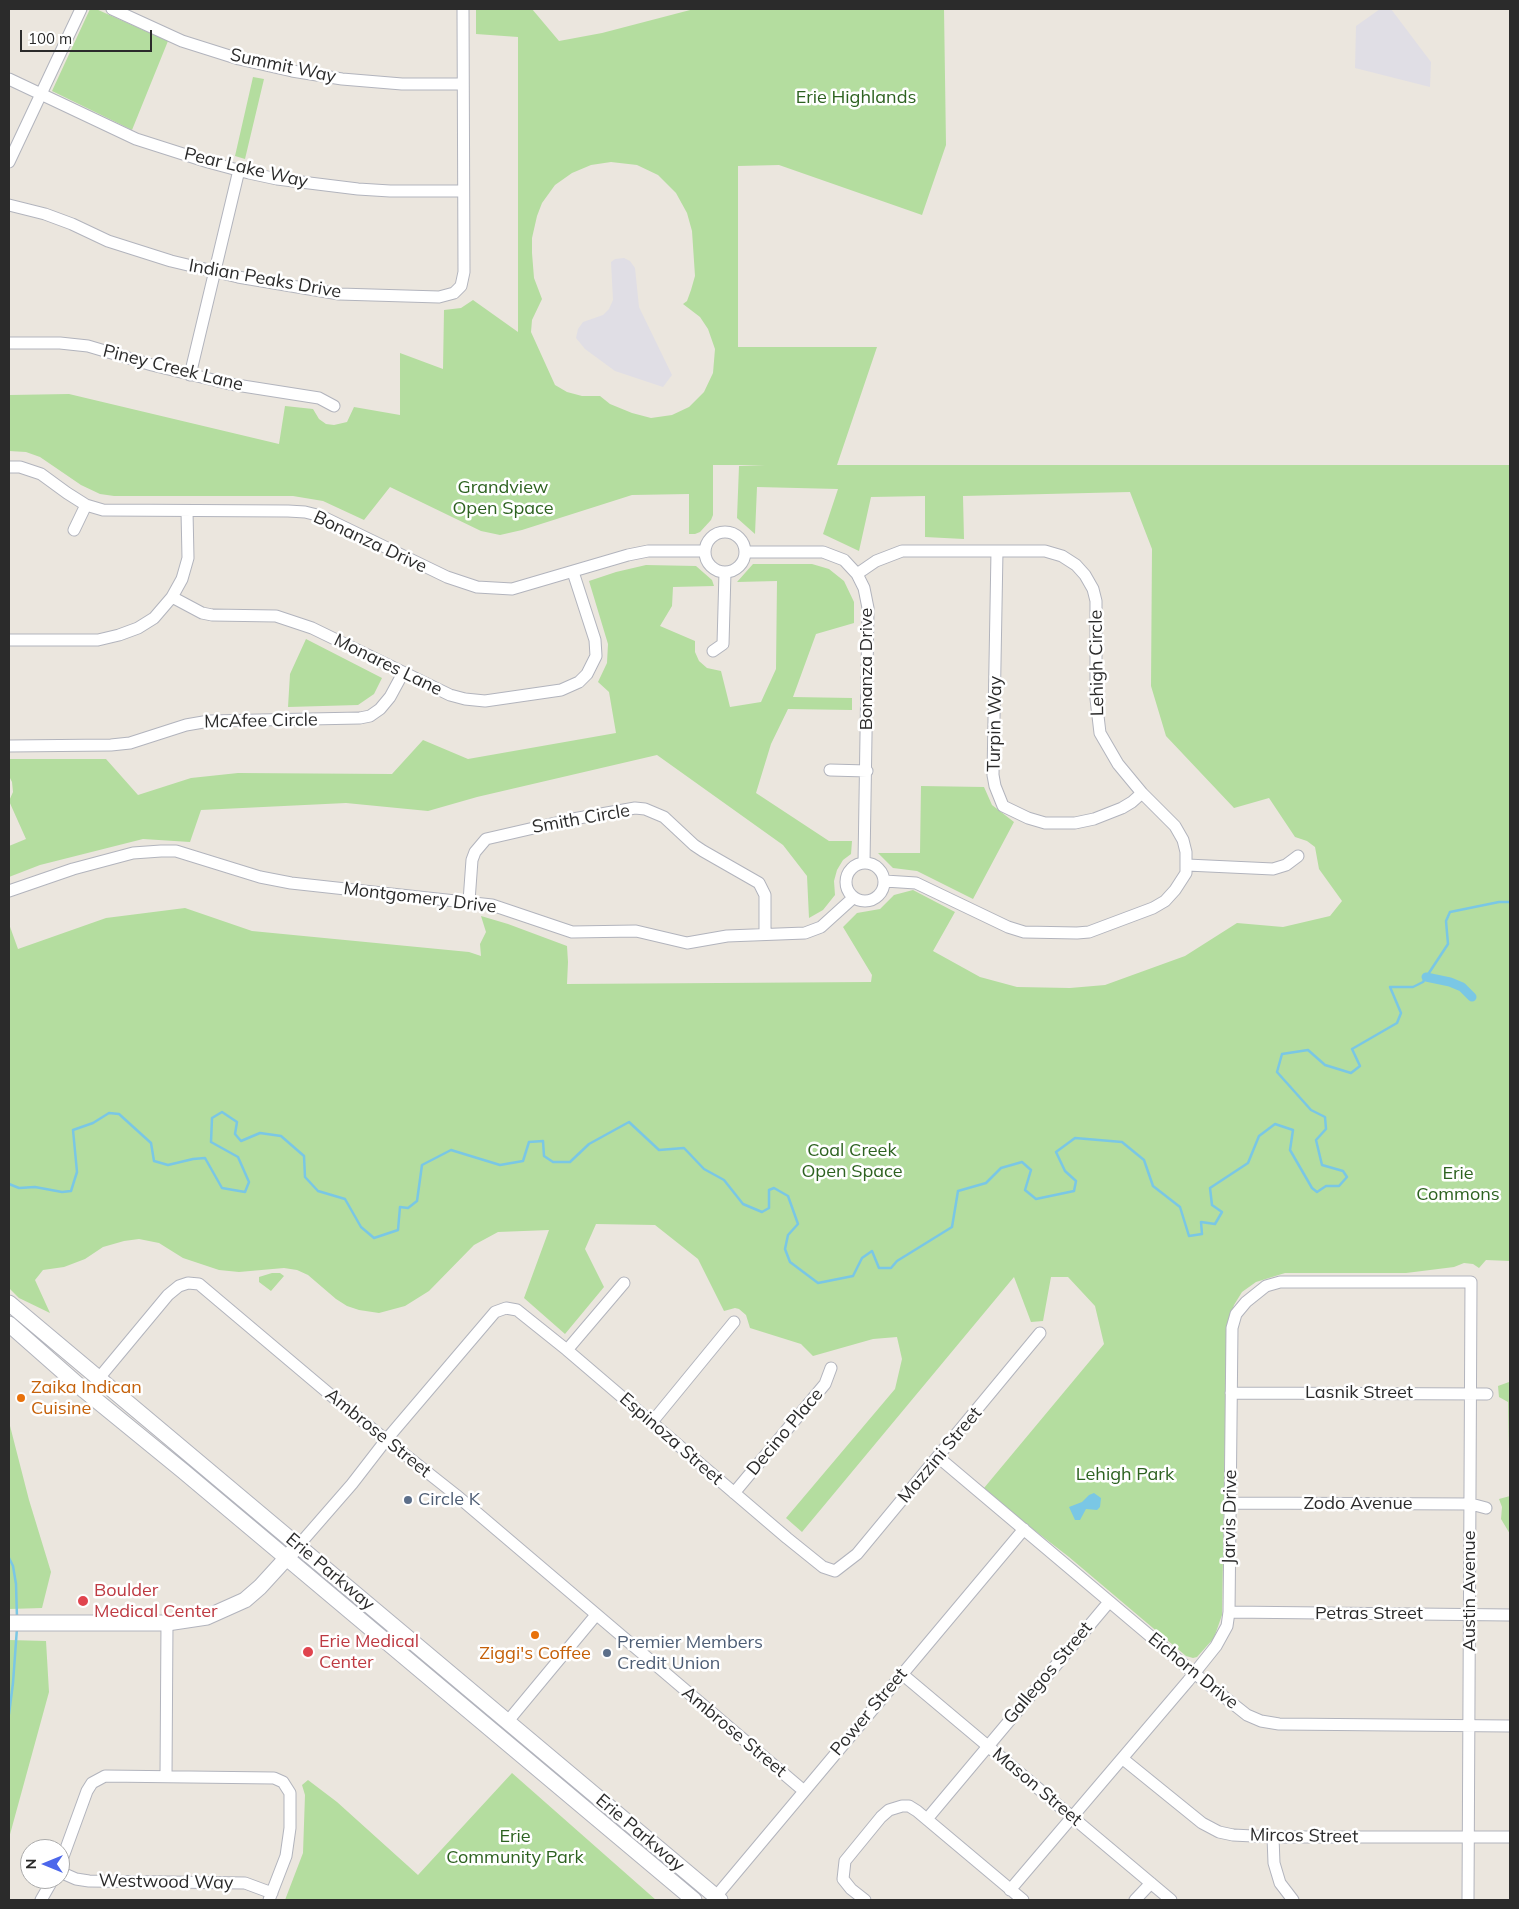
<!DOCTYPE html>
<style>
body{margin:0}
#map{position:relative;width:1519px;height:1909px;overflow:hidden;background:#ebe6de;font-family:Mulish,sans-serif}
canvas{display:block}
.frame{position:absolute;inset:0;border:10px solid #2b2b2b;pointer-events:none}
.north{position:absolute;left:20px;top:1839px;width:50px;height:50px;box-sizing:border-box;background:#fff;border:1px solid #aaa;border-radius:50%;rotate:270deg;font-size:14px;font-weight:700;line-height:20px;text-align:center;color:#2b2b2b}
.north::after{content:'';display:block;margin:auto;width:18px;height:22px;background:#4c67eb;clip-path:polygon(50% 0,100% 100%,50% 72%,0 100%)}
.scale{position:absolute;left:20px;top:30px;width:132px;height:22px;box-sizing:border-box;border:2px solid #2b2b2b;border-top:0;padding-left:6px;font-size:15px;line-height:18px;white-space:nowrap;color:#2b2b2b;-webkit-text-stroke:4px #fff;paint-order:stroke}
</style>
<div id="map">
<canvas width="1519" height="1909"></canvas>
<div class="frame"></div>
<div class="north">N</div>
<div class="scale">100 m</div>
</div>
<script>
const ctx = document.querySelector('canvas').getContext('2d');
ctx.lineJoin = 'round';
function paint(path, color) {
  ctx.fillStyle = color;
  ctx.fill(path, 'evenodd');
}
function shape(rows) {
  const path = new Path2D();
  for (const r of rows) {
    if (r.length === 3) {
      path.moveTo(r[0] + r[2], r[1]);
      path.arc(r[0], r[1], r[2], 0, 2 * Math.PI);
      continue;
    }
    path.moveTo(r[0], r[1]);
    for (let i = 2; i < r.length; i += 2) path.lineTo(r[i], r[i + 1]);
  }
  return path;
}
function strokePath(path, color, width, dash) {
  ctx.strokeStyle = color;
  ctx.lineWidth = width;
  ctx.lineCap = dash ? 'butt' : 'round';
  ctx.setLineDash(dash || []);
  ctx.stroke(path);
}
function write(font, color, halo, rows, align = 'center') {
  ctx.font = font + ' Mulish,sans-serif';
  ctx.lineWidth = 5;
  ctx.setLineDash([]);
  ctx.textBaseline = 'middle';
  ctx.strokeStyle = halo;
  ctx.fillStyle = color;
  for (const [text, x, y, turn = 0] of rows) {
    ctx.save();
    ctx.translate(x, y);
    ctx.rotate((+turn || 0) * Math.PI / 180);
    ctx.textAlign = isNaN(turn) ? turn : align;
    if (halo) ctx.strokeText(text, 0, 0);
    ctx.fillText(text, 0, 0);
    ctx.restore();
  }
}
const industrial = shape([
 [1380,9,1391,9,1431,62,1430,87,1355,68,1356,26],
 [624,258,630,261,635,268,639,307,672,375,663,387,615,371,585,349,576,338,578,329,583,322,603,315,609,309,613,300,611,262,615,259]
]);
const green = shape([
 [90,9,96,9,168,41,132,130,52,91],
 [476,9,532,9,559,41,602,33,694,9,944,9,946,145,922,215,779,165,738,166,738,347,877,347,837,465,1510,465,1510,1261,1486,1260,1479,1268,1473,1264,1464,1263,1454,1267,1406,1273,1285,1273,1256,1282,1242,1292,1234,1305,1227,1326,1222,1615,1214,1638,1197,1657,1193,1658,1186,1656,1069,1557,1016,1516,984,1488,1104,1344,1095,1306,1068,1277,1051,1277,1043,1321,1031,1322,1014,1277,802,1532,786,1518,895,1389,902,1359,897,1337,873,1339,813,1356,801,1344,750,1328,746,1315,739,1309,735,1308,724,1311,698,1259,655,1225,596,1224,585,1249,604,1287,565,1334,524,1298,549,1230,498,1232,474,1245,429,1291,405,1306,379,1313,359,1310,347,1306,336,1299,308,1275,297,1270,284,1268,239,1272,219,1270,183,1258,159,1243,139,1239,124,1241,103,1247,85,1259,64,1267,43,1270,35,1280,50,1313,19,1298,9,1288,9,924,18,949,106,918,185,908,252,931,469,952,481,956,480,944,486,932,481,916,508,924,567,946,568,962,567,984,871,982,872,975,843,927,857,913,880,909,894,895,913,890,955,912,933,951,980,977,1017,987,1070,988,1105,985,1185,956,1237,923,1283,927,1330,916,1342,901,1319,869,1315,847,1307,841,1295,837,1269,798,1234,808,1166,736,1151,686,1152,549,1130,492,963,496,964,539,925,537,925,496,871,497,859,551,823,534,838,489,757,487,755,534,737,518,739,466,765,465,713,465,713,515,711,520,700,532,695,534,689,534,689,494,632,495,522,530,500,535,481,531,390,487,364,520,323,501,293,496,114,496,100,494,81,485,40,457,26,452,9,451,9,355,10,395,69,394,279,444,285,406,313,409,319,419,326,424,334,425,347,422,354,407,400,415,400,353,443,369,444,310,461,308,473,300,518,332,518,37,476,34],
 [611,162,637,165,658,175,676,193,687,213,692,231,695,276,691,290,687,301,683,304,700,317,708,329,715,349,713,373,704,392,689,407,672,415,651,418,632,413,610,404,600,396,582,396,567,392,555,385,531,332,532,320,542,299,534,278,532,253,532,238,537,216,542,203,555,185,572,173,591,165],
 [253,77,264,79,245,159,235,156],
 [753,564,812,564,829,569,844,581,854,602,854,623,816,634,793,697,852,698,852,710,788,709,771,744,756,793,829,841,852,841,851,854,843,860,837,870,834,881,835,895,823,910,809,918,807,876,783,845,657,755,477,797,428,811,346,803,201,810,190,842,143,839,40,865,9,877,9,846,26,839,9,801,13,792,12,782,9,776,9,759,106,759,138,795,191,778,238,773,392,774,423,740,468,759,616,733,609,692,598,682,607,663,608,644,589,581,616,572,646,565,696,566,712,580,714,586,673,587,672,606,660,626,695,641,695,652,699,661,707,668,721,671,730,707,761,702,776,669,777,581,737,582],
 [306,639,382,678,374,694,358,705,288,707,290,674],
 [921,786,984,787,992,805,1014,822,973,899,917,871,893,868,878,853,920,853],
 [272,1273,280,1273,284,1276,271,1291,259,1282,259,1277],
 [1509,1341,1510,1341,1510,1534,1501,1519,1502,1507,1499,1499,1510,1496,1508,1402,1499,1397,1498,1386,1509,1382],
 [9,1422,29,1500,51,1572,42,1608,9,1609],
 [9,1640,46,1641,49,1692,9,1838],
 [512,1773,656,1900,285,1900,303,1853,305,1795,302,1785,308,1780,337,1802,418,1875]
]);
const water = shape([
 [1094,1493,1101,1498,1100,1507,1097,1510,1086,1509,1080,1520,1075,1520,1069,1507,1082,1502,1089,1495]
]);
const stream = shape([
 [9,1184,19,1188,35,1187,62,1192,71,1191,77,1172,73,1130,93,1123,109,1113,119,1114,151,1143,154,1161,168,1165,193,1159,205,1158,222,1188,245,1192,249,1182,238,1157,211,1142,212,1118,222,1112,237,1122,235,1134,241,1141,260,1133,281,1136,304,1156,305,1177,318,1191,345,1199,361,1227,374,1238,398,1230,400,1207,408,1208,417,1201,422,1165,451,1150,500,1165,523,1161,529,1142,543,1141,544,1156,553,1162,570,1162,589,1144,629,1122,659,1150,684,1148,704,1169,724,1180,743,1204,762,1212,769,1208,769,1190,774,1188,788,1196,798,1224,788,1235,785,1249,790,1262,818,1283,853,1276,862,1258,872,1251,879,1268,891,1268,897,1261,952,1227,958,1191,986,1183,1001,1168,1022,1162,1031,1170,1025,1190,1036,1199,1074,1191,1076,1181,1065,1171,1056,1152,1075,1138,1122,1142,1144,1160,1153,1186,1180,1207,1189,1236,1202,1234,1201,1222,1215,1224,1222,1212,1212,1205,1210,1188,1248,1163,1259,1136,1275,1124,1293,1130,1290,1150,1312,1188,1317,1192,1326,1186,1339,1186,1347,1177,1343,1171,1322,1165,1316,1140,1326,1129,1325,1117,1311,1110,1277,1072,1282,1054,1308,1050,1325,1065,1351,1073,1360,1066,1352,1049,1397,1023,1401,1013,1390,987,1413,987,1423,982,1448,944,1446,921,1450,912,1499,902,1510,902],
 [9,1558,13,1566,16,1584,17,1618],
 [9,1714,13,1683,17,1628]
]);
const canal = shape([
 [1426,977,1450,982,1462,987,1472,997]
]);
const street = shape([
 [112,9,182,41,239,59,292,71,342,79,402,84,463,84],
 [9,79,136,139,208,162,249,173,277,179,358,189,390,191,463,191],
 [9,162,81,9],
 [9,205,45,214,72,224,108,241,171,261,238,277,339,294,439,297,454,293,461,286,464,272,463,9],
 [9,343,60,343,88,346,152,365,230,384,319,398,334,406],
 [190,375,239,170],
 [9,467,20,467,41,474,67,493,86,505,103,510,288,511,305,512,321,516,447,577,477,587,512,589,628,555,648,551,705,551],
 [187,511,188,558,182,579,172,597,202,613,212,615,276,616,312,628,450,695,465,699,485,701,561,690,579,682,587,674,596,656,595,640,573,572],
 [74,530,86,505],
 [725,552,20],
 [997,551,993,775,995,786,1003,806,1028,818,1045,823,1075,823,1094,819,1122,808,1132,802,1142,793],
 [745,552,823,552,844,560,857,574,864,588,868,608,864,863],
 [857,574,876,561,902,551,1045,551,1062,556,1076,565,1085,575,1093,589,1096,601,1096,699,1100,733,1118,764,1142,793,1175,826,1183,840,1186,852,1186,873,1175,890,1165,901,1153,908,1089,932,1077,933,1024,932,1008,927,916,883,885,881],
 [9,640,98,640,119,635,138,628,154,618,172,597],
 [713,651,723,644,725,572],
 [9,746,111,745,130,743,186,725,209,721,360,718,370,716,380,709,390,697,403,673],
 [830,770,867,771],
 [865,882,19],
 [1187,865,1273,869,1286,865,1298,856],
 [9,891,73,869,133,853,161,851,176,851,260,877,291,883,492,905,572,932,636,931,687,943,727,936,805,933,821,927,853,898],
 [469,901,472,860,475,852,486,839,573,819,635,808,645,809,664,817,694,845,703,851,759,883,765,895,765,934],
 [567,1350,624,1283],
 [99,1378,168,1295,179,1286,188,1283,199,1284,346,1408,456,1495,804,1791],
 [1231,1393,1487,1394],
 [652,1422,734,1322],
 [938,1457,1194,1673,1247,1715,1261,1721,1279,1724,1510,1726],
 [734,1493,825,1384,831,1368],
 [1230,1503,1471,1504,1486,1508],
 [298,1546,352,1484,386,1440,495,1312,506,1308,517,1310,567,1350,787,1538,823,1567,835,1571,857,1554,1040,1333],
 [1229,1612,1510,1615],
 [902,1674,1171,1900],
 [508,1721,596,1615],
 [1123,1759,1202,1823,1219,1832,1233,1835,1273,1837,1510,1837],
 [166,1776,167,1623],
 [927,1819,1109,1602],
 [1273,1837,1274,1863,1280,1883,1293,1900],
 [60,1865,87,1791,92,1783,105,1776,274,1778,283,1782,290,1793,290,1828,286,1856,269,1900],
 [60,1872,76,1879,89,1881,245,1883,272,1893],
 [1010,1890,1188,1681,1216,1646,1227,1626,1229,1612,1232,1328,1236,1314,1246,1302,1266,1286,1280,1282,1471,1282,1468,1900],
 [41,1900,53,1879],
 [713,1900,1024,1529],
 [865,1900,851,1889,843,1879,845,1861,881,1817,889,1810,902,1806,909,1806,917,1811,1023,1900],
 [1135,1900,1151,1883]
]);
const secondary = shape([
 [9,1303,720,1900],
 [9,1324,85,1391,183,1471,694,1900],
 [9,1623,167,1623,207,1617,245,1600,260,1587,292,1552]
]);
const markers = [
 [21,1398,5,"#e8710a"],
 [408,1500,5,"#5c6f8a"],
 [83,1601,6,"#e0444e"],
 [535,1635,5,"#e8710a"],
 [308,1652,6,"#e0444e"],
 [607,1653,5,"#5c6f8a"]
];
const streetNames = [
 ["Summit Way",283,66,12],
 ["Pear Lake Way",246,168,13],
 ["Indian Peaks Drive",265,279,10],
 ["Piney Creek Lane",173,368,14],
 ["Bonanza Drive",370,542,25],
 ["Lehigh Circle",1097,663,-91],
 ["Monares Lane",388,665,26],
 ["Bonanza Drive",867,669,-90],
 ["McAfee Circle",261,721,-1],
 ["Turpin Way",995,724,-89],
 ["Smith Circle",581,819,-10],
 ["Montgomery Drive",420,898,7],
 ["Lasnik Street",1359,1393],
 ["Decino Place",785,1432,-50],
 ["Ambrose Street",378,1433,39],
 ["Espinoza Street",671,1439,41],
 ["Mazzini Street",940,1455,-50],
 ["Zodo Avenue",1358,1504],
 ["Jarvis Drive",1230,1517,-89],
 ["Erie Parkway",330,1572,40],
 ["Austin Avenue",1470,1591,-90],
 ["Petras Street",1369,1614],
 ["Eichorn Drive",1193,1671,39],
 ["Gallegos Street",1048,1673,-50],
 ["Power Street",869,1712,-50],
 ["Ambrose Street",734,1732,40],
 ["Mason Street",1037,1787,40],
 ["Erie Parkway",640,1833,40],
 ["Mircos Street",1304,1836,1],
 ["Westwood Way",166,1882,1]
];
const parkNames = [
 ["Erie Highlands",856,98],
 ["Grandview",503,488],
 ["Open Space",503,509],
 ["Coal Creek",852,1151],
 ["Open Space",852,1172],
 ["Erie",1458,1174],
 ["Commons",1458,1195],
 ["Lehigh Park",1125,1475],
 ["Erie",515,1837],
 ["Community Park",515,1858]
];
const foodNames = [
 ["Zaika Indican",31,1388],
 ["Cuisine",31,1409],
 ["Ziggi's Coffee",535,1654,"center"]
];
const serviceNames = [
 ["Circle K",418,1500],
 ["Premier Members",617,1643],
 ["Credit Union",617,1664]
];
const healthNames = [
 ["Boulder",94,1591],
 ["Medical Center",94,1612],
 ["Erie Medical",319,1642],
 ["Center",319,1663]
];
paint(industrial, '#e0dee5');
paint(green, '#b4dd9f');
paint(water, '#7ac7e5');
strokePath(stream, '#7ac7e5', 2.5);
strokePath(canal, '#7ac7e5', 9);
strokePath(street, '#b2b4bd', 13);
strokePath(secondary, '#b2b4bd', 17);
strokePath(street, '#fff', 11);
strokePath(secondary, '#fff', 15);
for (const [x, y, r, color] of markers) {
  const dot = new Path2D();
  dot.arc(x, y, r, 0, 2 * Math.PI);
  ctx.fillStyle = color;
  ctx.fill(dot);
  strokePath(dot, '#fff', 2);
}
write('18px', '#2b2b2b', '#fff', streetNames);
write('18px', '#2d6220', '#fff', parkNames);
write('18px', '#c56008', '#fff', foodNames, 'left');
write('18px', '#4e5e75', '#fff', serviceNames, 'left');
write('18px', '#be3a42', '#fff', healthNames, 'left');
</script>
